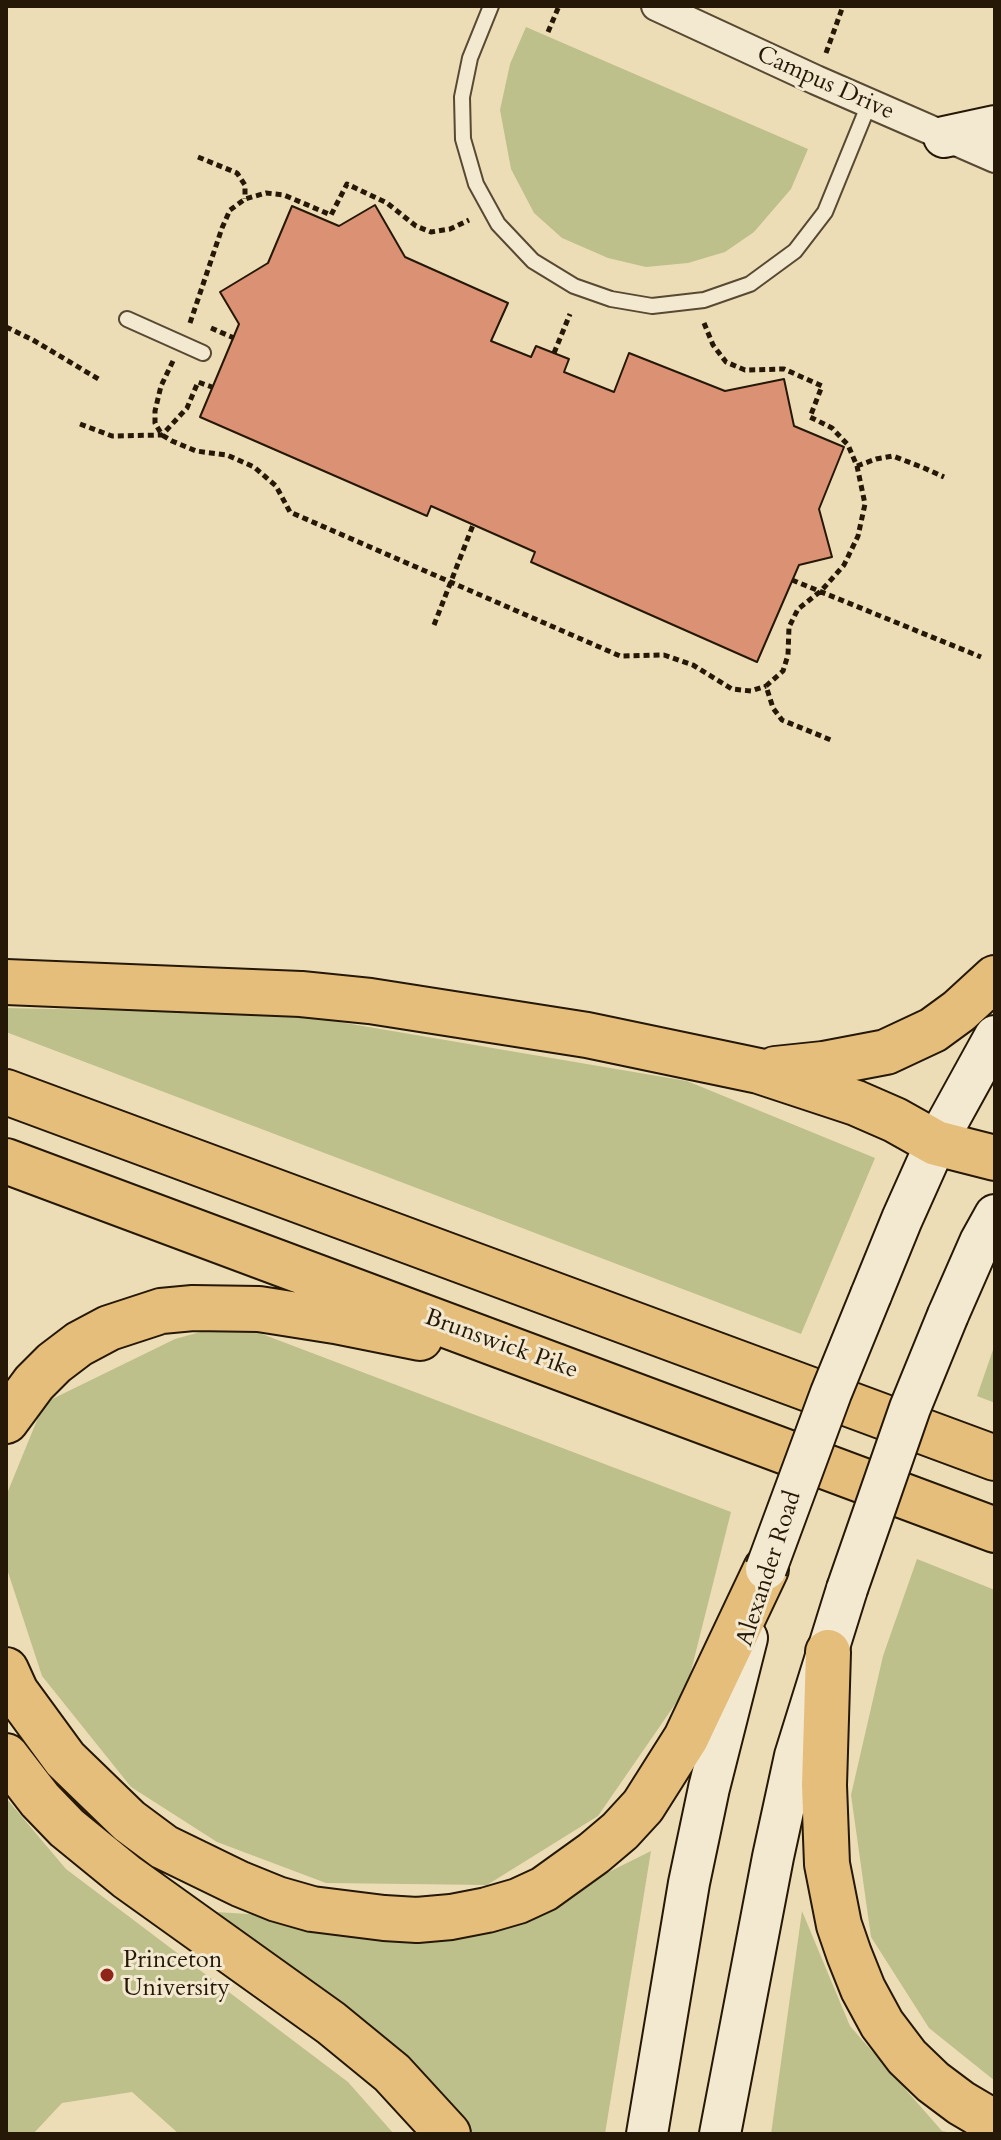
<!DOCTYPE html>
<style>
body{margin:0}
#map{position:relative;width:1001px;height:2140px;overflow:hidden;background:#edddb7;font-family:Cardo,serif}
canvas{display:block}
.frame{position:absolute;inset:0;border:8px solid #251806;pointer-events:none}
</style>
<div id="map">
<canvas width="1001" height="2140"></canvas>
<div class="frame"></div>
</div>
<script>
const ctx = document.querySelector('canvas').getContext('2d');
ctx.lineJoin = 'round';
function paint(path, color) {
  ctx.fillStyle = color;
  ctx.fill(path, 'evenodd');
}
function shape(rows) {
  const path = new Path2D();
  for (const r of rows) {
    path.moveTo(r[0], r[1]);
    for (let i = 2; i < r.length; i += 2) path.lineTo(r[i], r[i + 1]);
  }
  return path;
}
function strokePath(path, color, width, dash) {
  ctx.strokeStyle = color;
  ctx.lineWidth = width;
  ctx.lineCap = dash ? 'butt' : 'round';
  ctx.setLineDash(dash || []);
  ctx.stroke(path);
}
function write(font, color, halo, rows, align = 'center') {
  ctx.font = font + ' Cardo,serif';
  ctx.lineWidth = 6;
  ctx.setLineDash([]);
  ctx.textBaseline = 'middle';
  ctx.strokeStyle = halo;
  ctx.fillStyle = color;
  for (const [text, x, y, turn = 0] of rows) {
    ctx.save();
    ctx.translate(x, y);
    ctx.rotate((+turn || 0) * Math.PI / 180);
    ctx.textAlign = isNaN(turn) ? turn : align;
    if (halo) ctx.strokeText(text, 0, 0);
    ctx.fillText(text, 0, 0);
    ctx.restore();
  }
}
const green = shape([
 [526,27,808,149,791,189,754,232,725,252,688,263,646,267,608,258,562,238,534,213,511,169,500,110,510,64],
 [6,1008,292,1014,687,1081,875,1158,801,1334,6,1032],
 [233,1323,731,1512,687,1687,598,1816,487,1885,326,1883,217,1842,131,1787,42,1676,6,1566,6,1496,44,1403,175,1339],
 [995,1344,995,1403,977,1396],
 [917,1559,995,1590,995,2081,929,2028,871,1937,851,1795,883,1656],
 [6,1798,66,1869,348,2082,394,2134,179,2134,132,2092,62,2103,33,2134,6,2134],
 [651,1851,605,2134,466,2134,452,2104,217,1912,492,1930],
 [802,1911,850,2026,942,2131,957,2134,771,2134]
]);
const building = shape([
 [375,205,405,257,508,303,491,341,531,357,536,346,569,359,564,372,614,392,629,353,725,391,784,379,794,426,844,447,819,509,832,557,799,565,757,662,531,562,535,552,431,506,427,516,200,417,239,324,220,292,268,263,292,206,339,226,375,205]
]);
const path = shape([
 [548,32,559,6],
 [826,53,843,6],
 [198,157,237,173,245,185,245,199],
 [190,323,222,228,230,210,245,199,266,193,284,195,331,215,347,184,387,203,416,226,431,232,450,229,469,220],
 [704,323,713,345,726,362,745,370,784,369,822,386,810,417,832,428,848,445,857,466,865,504,858,536,844,565,821,591,798,609,789,627,788,655,783,671,766,686,773,708,782,720,831,740],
 [6,327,33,340,100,380],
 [211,328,234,338],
 [554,353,570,314],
 [173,361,161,386,155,411,155,423,162,435,172,441,196,451,227,455,254,467,276,486,290,512,620,656,664,655,693,665,732,689,751,691,766,686],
 [80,424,112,436,162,435,187,408,198,382,212,387],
 [857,466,876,459,893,456,924,468,944,477],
 [792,580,981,657],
 [434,625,473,525]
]);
const lane = shape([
 [491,6,470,58,462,97,463,139,476,184,498,224,533,261,574,286,611,299,652,306,704,300,750,284,795,251,825,212,869,104],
 [127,319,203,353]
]);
const street = shape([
 [656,6,816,80,995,158]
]);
const secondary = shape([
 [944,137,995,126],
 [871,1295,902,1219,936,1143,995,1036],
 [948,1315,980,1242,995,1215],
 [647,2134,689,1883,709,1788,747,1638],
 [720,2134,773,1857,795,1756,847,1589]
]);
const highway = shape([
 [6,982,301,994,370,1001,587,1035,759,1071,856,1103,895,1120,936,1143,995,1158],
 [775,1069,823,1064,886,1052,933,1030,959,1011,995,978],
 [6,1092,995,1458],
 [6,1161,995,1530],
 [6,1421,34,1383,54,1363,79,1344,109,1328,161,1311,193,1308,259,1309,335,1321,420,1338],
 [828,1652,824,1785,827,1864,839,1925,849,1954,863,1989,882,2024,907,2057,933,2082,961,2103,995,2123],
 [6,1670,16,1692,65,1759,129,1821,164,1847,240,1884,277,1899,312,1909,384,1918,417,1920,451,1917,487,1910,518,1901,544,1889,594,1853,620,1831,643,1806,686,1738,766,1569],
 [6,1756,40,1800,67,1828,127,1877,331,2023,392,2073,448,2134]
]);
const secondaryBridge = shape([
 [766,1569,831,1393,871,1295],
 [847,1589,910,1408,948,1315]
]);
const markers = [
 [107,1975,8,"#8f2418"]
];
const streetNames = [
 ["Campus Drive",825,84,24],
 ["Brunswick Pike",501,1345,20],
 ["Alexander Road",770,1569,-72]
];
const poiNames = [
 ["Princeton",123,1961],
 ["University",123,1989]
];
paint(green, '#bdc08b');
paint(building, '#db9174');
strokePath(building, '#251806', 2);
strokePath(lane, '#574932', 18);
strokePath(street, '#574932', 32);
strokePath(secondary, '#251806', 44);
strokePath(highway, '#251806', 48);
strokePath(path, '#251806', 5, [6, 4]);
strokePath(lane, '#f3e9d0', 14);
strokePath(street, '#f3e9d0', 28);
strokePath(secondary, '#f3e9d0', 40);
strokePath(highway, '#e6be7c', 44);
strokePath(secondaryBridge, '#251806', 44, []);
strokePath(secondaryBridge, '#f3e9d0', 40);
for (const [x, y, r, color] of markers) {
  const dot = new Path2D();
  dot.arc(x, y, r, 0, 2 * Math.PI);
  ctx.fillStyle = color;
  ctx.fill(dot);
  strokePath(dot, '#f3e9d0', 3);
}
write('24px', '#251806', '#f3e9d0', streetNames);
write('24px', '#251806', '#f3e9d0', poiNames, 'left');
</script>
